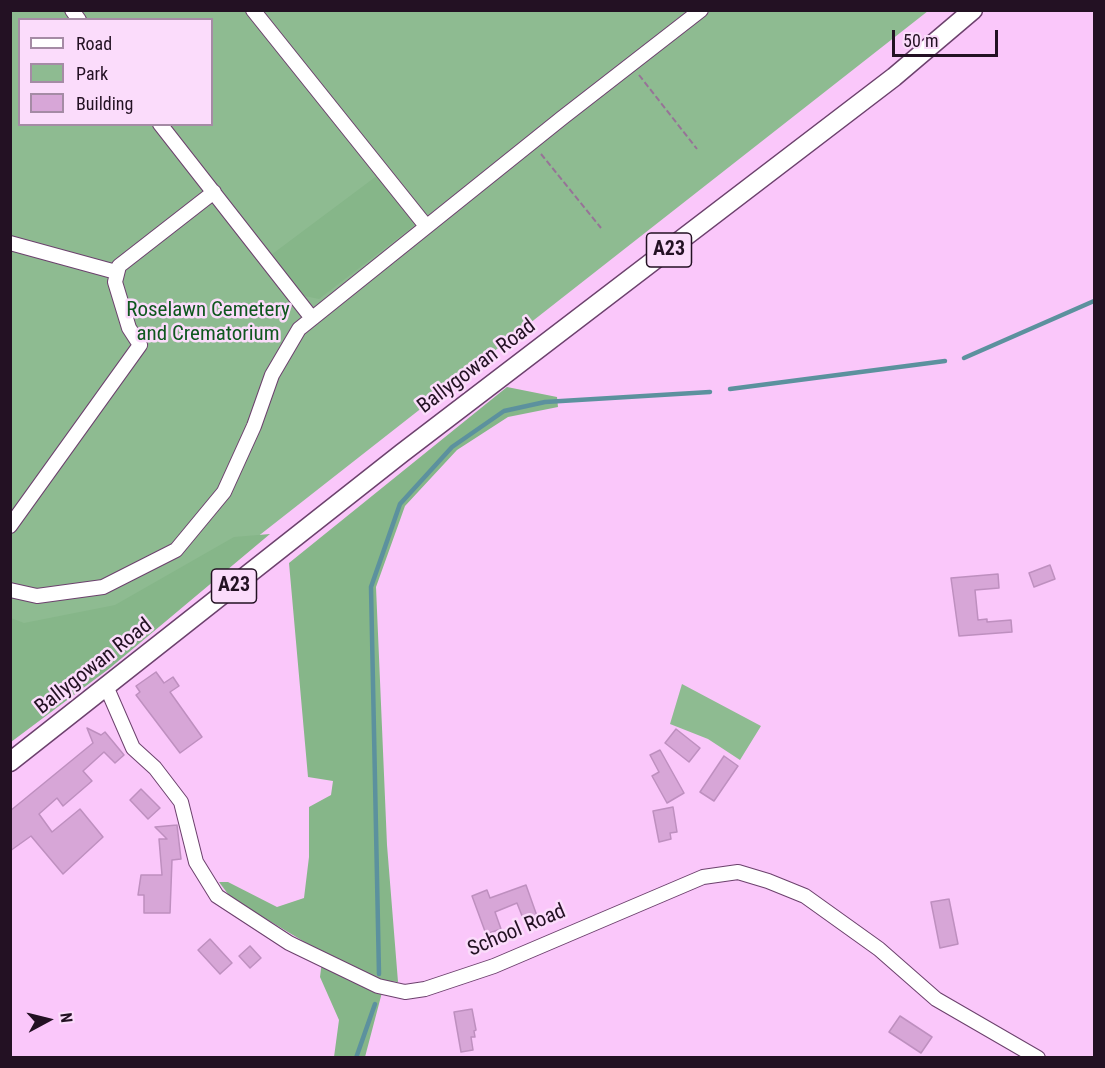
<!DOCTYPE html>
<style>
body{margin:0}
#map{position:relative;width:1105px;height:1068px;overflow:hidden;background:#fac7fa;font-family:"Roboto Condensed",sans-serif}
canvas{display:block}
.frame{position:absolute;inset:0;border:12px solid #231123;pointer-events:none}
.legend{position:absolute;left:18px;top:18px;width:195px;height:108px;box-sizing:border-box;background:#fbdcfb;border:2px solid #a58ba5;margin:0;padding:8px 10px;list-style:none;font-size:18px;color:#231123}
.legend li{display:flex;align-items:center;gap:12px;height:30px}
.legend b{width:30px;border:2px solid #a58ba5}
.north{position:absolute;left:18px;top:990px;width:60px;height:60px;-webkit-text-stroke:4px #fbdcfb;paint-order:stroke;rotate:83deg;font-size:16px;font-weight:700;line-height:24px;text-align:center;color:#231123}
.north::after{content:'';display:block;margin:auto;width:21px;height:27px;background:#231123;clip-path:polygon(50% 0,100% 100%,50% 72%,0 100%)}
.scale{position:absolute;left:892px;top:30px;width:106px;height:27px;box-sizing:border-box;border:3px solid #231123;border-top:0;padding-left:8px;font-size:18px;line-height:21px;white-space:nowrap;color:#231123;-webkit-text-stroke:4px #fbdcfb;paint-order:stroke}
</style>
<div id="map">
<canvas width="1105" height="1068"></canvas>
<div class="frame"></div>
<ul class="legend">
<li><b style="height:8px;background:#fff"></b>Road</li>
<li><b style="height:16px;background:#8ebb91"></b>Park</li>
<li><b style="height:16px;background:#d7a6d7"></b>Building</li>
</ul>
<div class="north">N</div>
<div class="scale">50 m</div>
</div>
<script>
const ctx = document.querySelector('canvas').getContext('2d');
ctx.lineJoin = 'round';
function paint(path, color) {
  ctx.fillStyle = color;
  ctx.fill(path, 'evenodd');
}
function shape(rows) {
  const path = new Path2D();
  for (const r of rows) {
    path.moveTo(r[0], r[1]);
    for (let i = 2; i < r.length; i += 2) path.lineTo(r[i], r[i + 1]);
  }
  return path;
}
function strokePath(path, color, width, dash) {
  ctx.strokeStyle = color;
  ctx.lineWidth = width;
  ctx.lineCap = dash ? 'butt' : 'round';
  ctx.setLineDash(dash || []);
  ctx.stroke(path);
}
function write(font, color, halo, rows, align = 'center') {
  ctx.font = font + ' "Roboto Condensed",sans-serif';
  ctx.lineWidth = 5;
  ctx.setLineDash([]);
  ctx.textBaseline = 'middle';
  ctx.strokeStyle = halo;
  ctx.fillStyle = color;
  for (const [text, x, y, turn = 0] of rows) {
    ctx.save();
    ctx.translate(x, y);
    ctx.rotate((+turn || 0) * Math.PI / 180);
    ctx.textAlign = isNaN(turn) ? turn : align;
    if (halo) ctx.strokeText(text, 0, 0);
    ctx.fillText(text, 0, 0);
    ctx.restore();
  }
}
const green = shape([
 [11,11,928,11,11,730],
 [20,20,212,20,212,124,20,124],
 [682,684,761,726,740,760,708,739,670,724]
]);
const forest = shape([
 [378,175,416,224,319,299,300,295,271,255],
 [507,387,557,397,558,407,508,417,457,450,405,506,376,587,387,845,398,982,385,981,365,1057,334,1057,339,1020,320,977,323,953,231,898,219,882,228,882,277,907,304,898,309,857,309,807,331,795,333,781,308,777,289,563],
 [270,534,110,668,11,742,11,618,24,623,115,605,234,537]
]);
const stream = shape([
 [964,358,1094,301],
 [730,389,945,361],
 [379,974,371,587,400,504,452,447,504,411,545,402,710,392],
 [356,1058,375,1004]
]);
const building = shape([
 [1050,565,1055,579,1034,587,1029,573,1050,565],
 [998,574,999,588,975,590,978,620,987,619,987,622,1011,620,1012,632,959,636,951,578,998,574],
 [156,672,164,683,173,677,179,686,170,692,202,737,180,753,136,695,140,692,136,686,156,672],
 [87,728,101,735,105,732,124,755,115,763,104,752,83,771,92,781,63,806,57,798,39,814,52,832,80,809,103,837,63,874,31,836,10,851,10,811,93,743,87,728],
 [676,729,700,748,689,762,665,743,676,729],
 [660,750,684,793,667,803,652,776,659,772,650,755,660,750],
 [724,756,738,766,714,801,700,792,724,756],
 [141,789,160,808,148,819,130,800,141,789],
 [673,807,677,832,670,833,671,839,659,842,653,811,673,807],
 [177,825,181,859,172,860,170,913,144,913,144,895,138,895,141,875,162,875,159,839,167,839,155,827,177,825],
 [526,885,537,916,524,921,517,903,495,912,501,929,486,934,472,896,487,890,490,898,526,885],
 [949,899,958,944,940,948,931,902,949,899],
 [210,939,232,963,220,974,198,950,210,939],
 [250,946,261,958,250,968,239,956,250,946],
 [472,1009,476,1030,474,1031,475,1037,471,1037,473,1050,461,1052,454,1012,472,1009],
 [900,1016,932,1037,921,1053,889,1032,900,1016]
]);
const path = shape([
 [639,75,697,149],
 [541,154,601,228]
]);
const minor = shape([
 [72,10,79,20],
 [253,10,426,226],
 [160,124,311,317],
 [10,243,116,272],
 [10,526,140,345,129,328,115,282,119,266,214,192],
 [10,590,37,596,103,587,176,550,224,492,254,426,272,375,299,329,562,118,701,10],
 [106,686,133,748,155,768,181,802,196,862,217,896,289,943,378,986,405,992,425,989,494,966,703,877,738,872,768,881,805,896,879,949,936,999,1038,1058]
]);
const major = shape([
 [10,762,402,453,894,77,973,10]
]);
const shields = [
 [669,250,45],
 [234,586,45]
];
const shieldNames = [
 ["A23",669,250],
 ["A23",234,586]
];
const parkNames = [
 ["Roselawn Cemetery",208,311],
 ["and Crematorium",208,335]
];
const streetNames = [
 ["Ballygowan Road",477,367,-37],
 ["Ballygowan Road",94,667,-38],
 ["School Road",517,931,-23]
];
paint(green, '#8ebb91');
paint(forest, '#86b689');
strokePath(stream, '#5c919e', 4.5);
paint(building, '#d7a6d7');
strokePath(building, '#be8fbf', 1.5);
strokePath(minor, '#6c416d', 16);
strokePath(major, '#6c416d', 21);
strokePath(path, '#977397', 2, [6, 3]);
strokePath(minor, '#fff', 14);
strokePath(major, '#fff', 18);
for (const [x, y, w] of shields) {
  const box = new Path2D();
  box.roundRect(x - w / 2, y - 17, w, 34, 4.5);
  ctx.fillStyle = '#fbdcfb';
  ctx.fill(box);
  strokePath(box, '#231123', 1.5);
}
write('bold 20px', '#231123', null, shieldNames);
write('21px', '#0f571f', '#fbdcfb', parkNames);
write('21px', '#231123', '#fbdcfb', streetNames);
</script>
